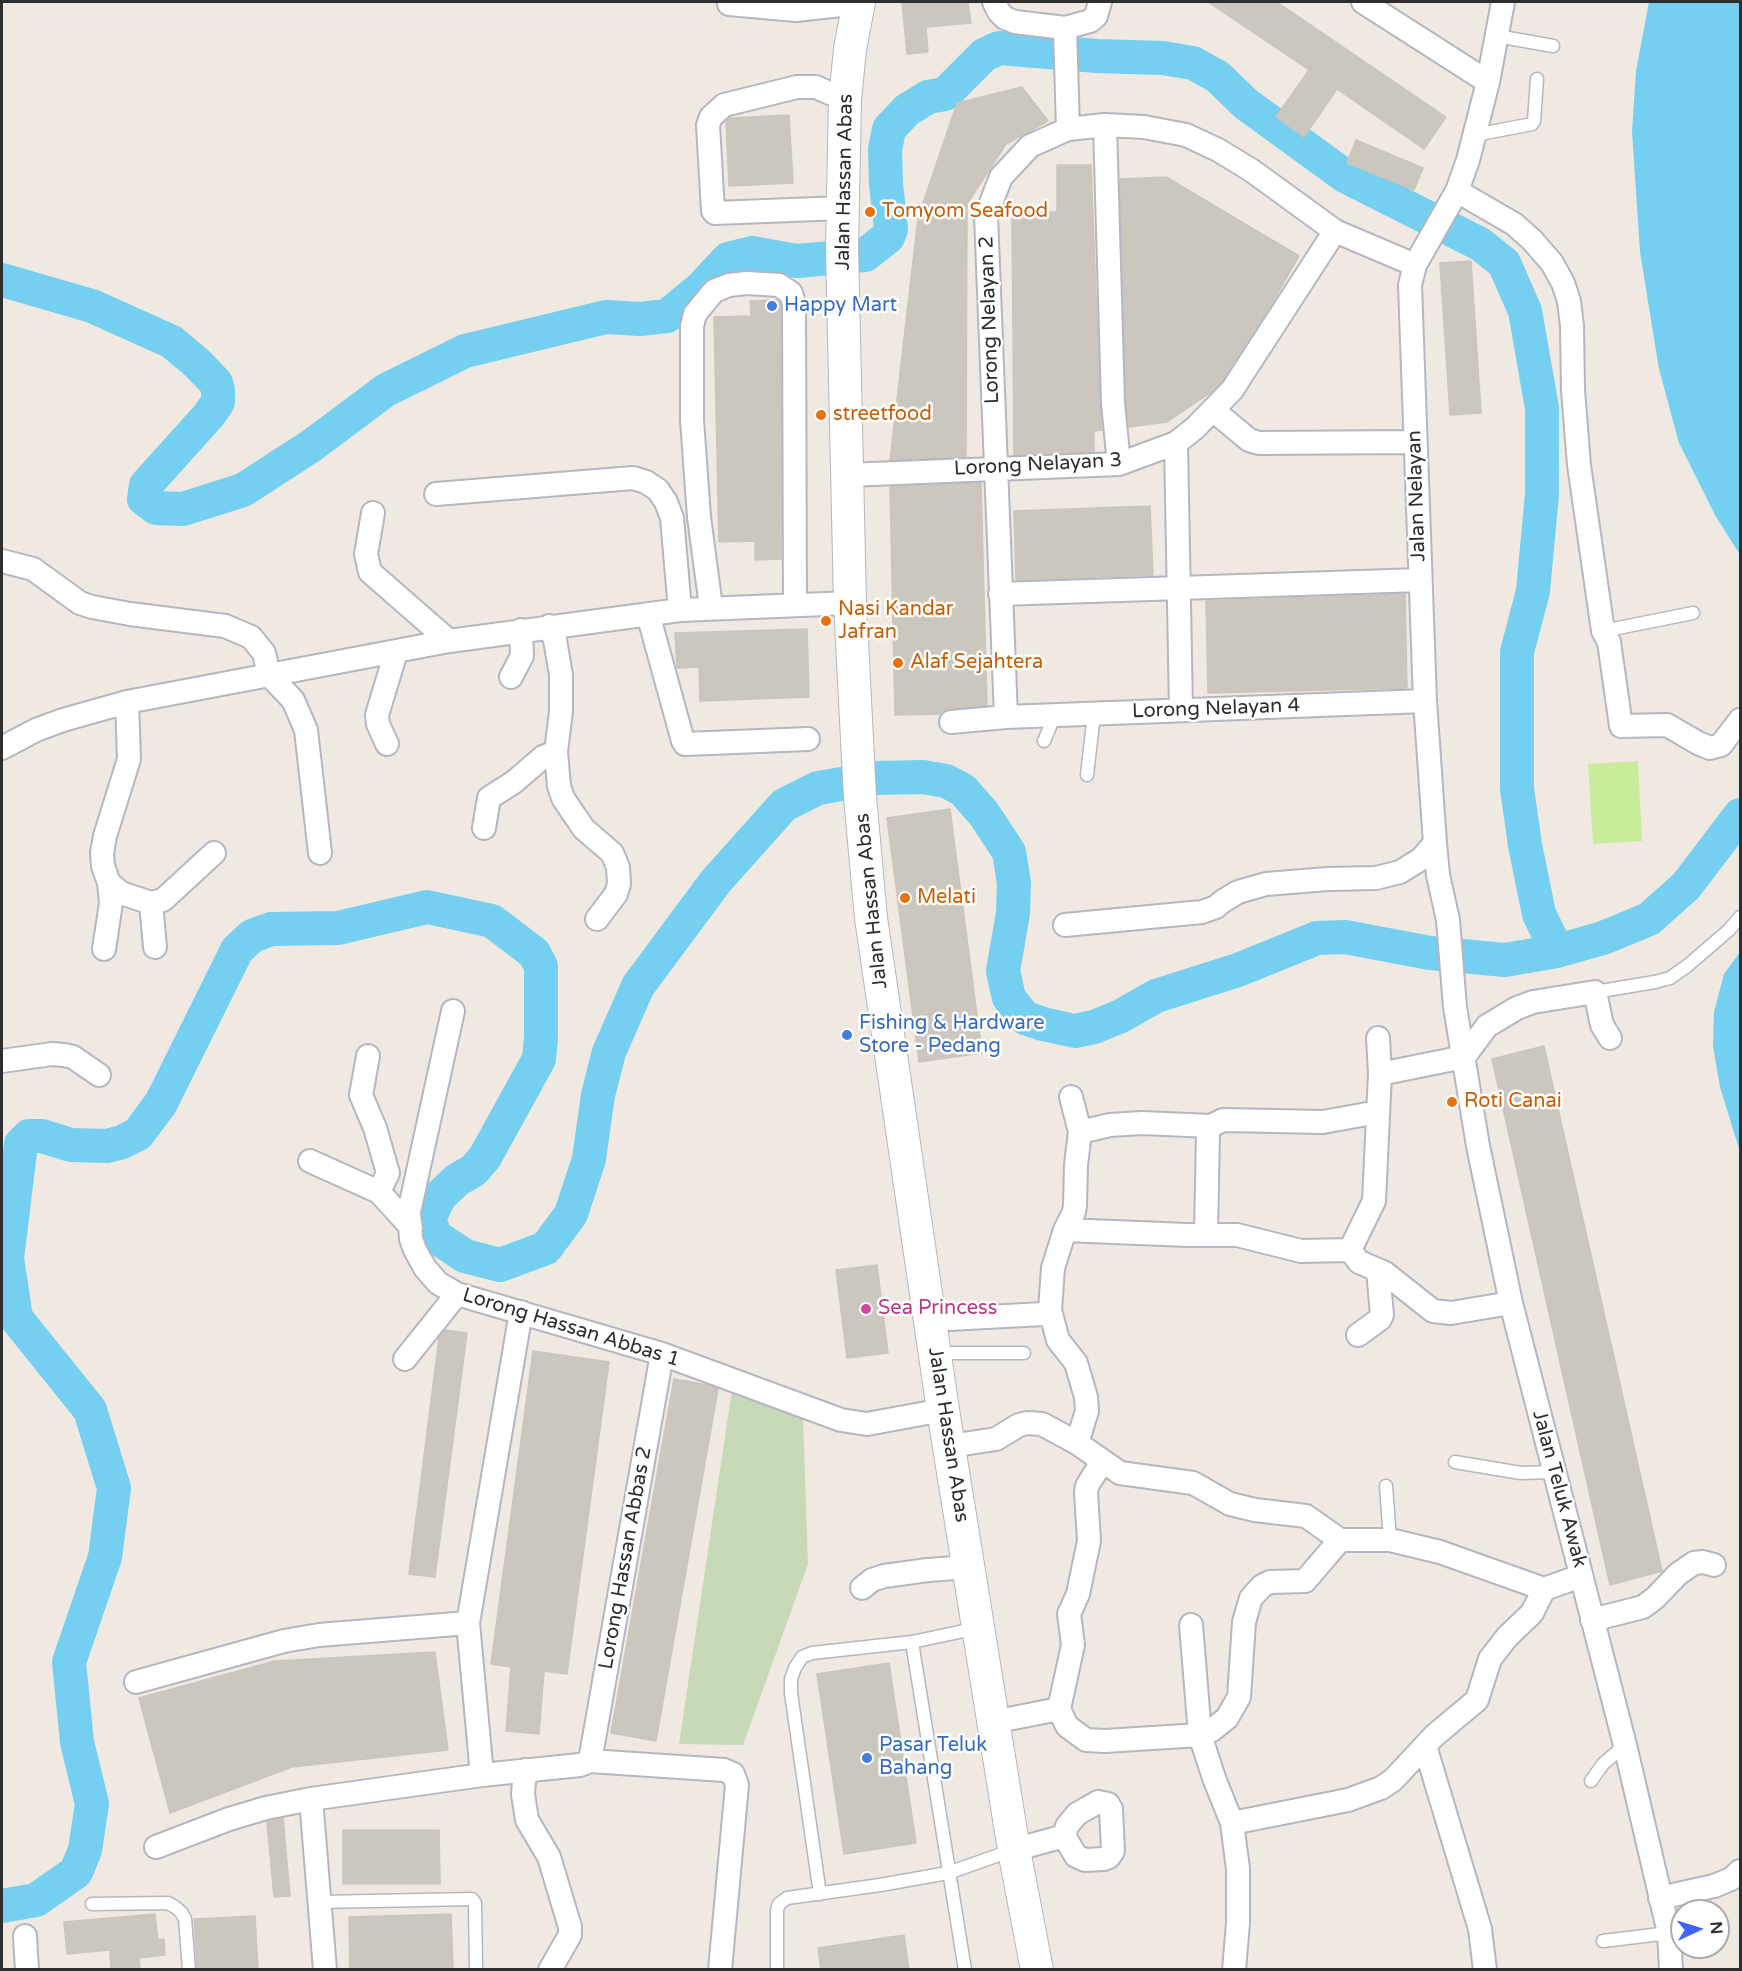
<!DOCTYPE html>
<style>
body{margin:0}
#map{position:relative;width:1742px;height:1971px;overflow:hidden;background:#efe9e1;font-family:"Varela Round",sans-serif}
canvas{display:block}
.frame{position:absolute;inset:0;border:3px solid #2e2e2e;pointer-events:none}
.north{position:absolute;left:1670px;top:1899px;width:60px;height:60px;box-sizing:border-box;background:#fff;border:2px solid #ababab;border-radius:50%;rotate:86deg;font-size:16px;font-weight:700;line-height:24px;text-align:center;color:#2e2e2e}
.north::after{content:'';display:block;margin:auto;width:21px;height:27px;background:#4264fb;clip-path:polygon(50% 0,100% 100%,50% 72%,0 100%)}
</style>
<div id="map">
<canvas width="1742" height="1971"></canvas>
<div class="frame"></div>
<div class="north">N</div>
</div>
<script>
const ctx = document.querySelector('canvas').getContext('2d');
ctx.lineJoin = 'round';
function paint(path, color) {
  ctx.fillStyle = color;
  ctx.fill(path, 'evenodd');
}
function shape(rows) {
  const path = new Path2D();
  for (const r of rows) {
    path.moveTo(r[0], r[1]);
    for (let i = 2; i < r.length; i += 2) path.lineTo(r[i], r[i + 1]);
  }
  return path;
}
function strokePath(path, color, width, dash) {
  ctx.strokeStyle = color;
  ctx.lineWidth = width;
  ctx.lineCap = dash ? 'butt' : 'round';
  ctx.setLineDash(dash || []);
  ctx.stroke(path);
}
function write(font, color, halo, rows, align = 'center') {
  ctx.font = font + ' "Varela Round",sans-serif';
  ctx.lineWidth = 5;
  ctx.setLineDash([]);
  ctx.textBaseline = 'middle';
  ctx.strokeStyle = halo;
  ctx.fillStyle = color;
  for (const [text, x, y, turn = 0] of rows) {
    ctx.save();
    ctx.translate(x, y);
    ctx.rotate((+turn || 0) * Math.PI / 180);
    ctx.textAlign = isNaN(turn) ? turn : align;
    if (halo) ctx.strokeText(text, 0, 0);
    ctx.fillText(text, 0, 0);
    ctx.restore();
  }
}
const cemetery = shape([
 [732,1390,803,1417,808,1564,743,1745,679,1744]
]);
const pitch = shape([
 [1638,761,1642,841,1593,844,1588,764]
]);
const water = shape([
 [1649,2,1740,2,1740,555,1715,515,1679,443,1659,369,1640,252,1632,131,1636,71],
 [1740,952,1740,1152,1720,1087,1713,1046,1714,1012,1724,974]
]);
const river = shape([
 [2,280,92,306,172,342,198,364,216,383,218,390,218,402,209,415,146,485,144,499,156,508,183,509,243,490,311,446,386,390,465,351,606,317,640,319,667,316,700,289,728,259,752,253,797,261,865,255,888,237,891,229,886,184,885,150,889,129,907,110,928,97,945,94,984,55,999,48,1097,56,1163,58,1193,63,1218,77,1246,104,1345,176,1480,244,1504,263,1525,311,1542,408,1542,494,1533,591,1517,652,1517,789,1525,845,1539,914,1557,951],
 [2,1906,36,1900,76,1872,85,1850,92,1804,77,1742,69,1662,105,1557,114,1488,90,1410,16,1318,7,1258,21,1144,29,1136,42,1136,71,1145,107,1146,122,1142,138,1134,161,1103,237,950,252,936,271,929,338,928,427,907,492,921,534,953,541,966,541,1038,539,1059,485,1157,474,1170,457,1180,440,1196,429,1218,435,1236,465,1256,500,1265,546,1248,571,1214,589,1159,598,1095,609,1052,638,986,716,881,784,805,818,788,877,778,923,777,946,781,963,790,984,814,1009,852,1014,883,1013,913,1003,971,1009,998,1025,1018,1043,1024,1075,1031,1094,1027,1121,1016,1156,996,1238,970,1317,938,1345,937,1430,953,1505,960,1557,951,1603,938,1649,919,1686,886,1740,815]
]);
const building = shape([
 [902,2,968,2,971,23,926,27,928,52,907,54,902,2],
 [1208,2,1277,2,1446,117,1424,149,1337,89,1304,137,1276,117,1309,70,1208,2],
 [1022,87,1048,121,1006,144,967,204,966,457,890,460,918,218,957,103,1022,87],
 [789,115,793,183,729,186,726,122,730,118,789,115],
 [1356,140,1423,168,1414,190,1347,163,1356,140],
 [1057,165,1091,165,1100,403,1102,430,1094,431,1094,452,1014,455,1012,212,1057,212,1057,165],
 [1166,177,1299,256,1274,300,1221,382,1210,393,1167,422,1129,427,1126,402,1120,179,1166,177],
 [1471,261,1481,413,1450,415,1440,263,1471,261],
 [778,300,781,306,781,559,755,560,755,541,719,542,714,317,751,316,750,301,778,300],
 [981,483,987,705,950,709,941,714,895,715,890,487,981,483],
 [1150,506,1153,575,1016,580,1014,511,1150,506],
 [1405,594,1407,688,1208,693,1206,601,1405,594],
 [807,629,809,697,700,701,699,667,677,668,675,633,807,629],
 [950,809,982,1053,919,1062,887,818,950,809],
 [1544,1046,1662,1571,1610,1585,1492,1059,1544,1046],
 [877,1265,888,1353,847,1358,836,1270,877,1265],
 [445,1330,467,1333,435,1577,409,1574,439,1338,445,1330],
 [533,1351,609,1362,567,1674,544,1671,539,1734,506,1731,511,1667,491,1664,533,1351],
 [674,1379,708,1385,718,1389,656,1741,611,1733,674,1379],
 [435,1652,448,1750,292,1767,170,1813,139,1698,275,1661,435,1652],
 [889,1663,916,1843,844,1854,817,1674,889,1663],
 [283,1818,290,1896,274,1897,267,1822,283,1818],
 [343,1830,439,1830,440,1884,343,1884,343,1830],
 [155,1914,158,1940,164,1939,165,1955,139,1958,140,1970,111,1970,110,1950,67,1954,64,1922,155,1914],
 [451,1914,453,1968,350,1970,349,1917,451,1914],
 [255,1916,258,1970,197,1970,194,1919,255,1916],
 [904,1935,909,1970,821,1970,818,1948,904,1935]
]);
const lane = shape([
 [1497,36,1553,46],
 [1475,135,1532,124,1534,121,1537,79],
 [1603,631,1693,613],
 [1044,741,1055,715],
 [1087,775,1094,714],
 [1595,992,1655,982,1670,978,1687,966,1729,930,1740,917],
 [935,1353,1024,1353],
 [1455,1462,1521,1473,1554,1472],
 [1386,1486,1390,1540],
 [912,1642,965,1970],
 [1591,1781,1603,1764,1625,1745],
 [820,1894,791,1693,791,1679,795,1668,802,1657,812,1653,912,1642,978,1628],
 [320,1902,472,1899,475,1903,476,1970],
 [92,1904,168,1903,175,1907,181,1912,185,1919,189,1970],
 [1603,1941,1669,1933],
 [777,1970,777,1910,779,1904,787,1898,880,1885,948,1873,1013,1850]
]);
const street = shape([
 [994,2,999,12,1005,18,1015,22,1065,28,1090,21,1096,16,1100,2],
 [1363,2,1488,82],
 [1503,2,1488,82,1468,160,1457,191,1415,265,1410,285,1425,701,1435,843,1438,875,1448,920,1455,1007,1478,1146,1511,1303,1625,1745,1669,1933,1671,1970],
 [729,4,796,10,859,3],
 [1065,28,1068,129],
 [1105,125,1113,403,1119,464],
 [1457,191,1514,224,1532,240,1552,263,1563,283,1569,301,1572,326,1573,390,1579,465,1603,631,1609,642,1621,726,1667,725,1698,743,1710,748,1721,745,1740,720],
 [842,208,715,213,713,211,708,125,711,117,724,105,797,87,816,87,845,100],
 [1213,410,1249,440,1259,443,1415,442],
 [1176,443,1181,710],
 [847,475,1119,464,1176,443,1195,428,1232,390,1335,231],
 [436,494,633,478,646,482,658,490,666,502,672,518,680,610],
 [373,513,366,554,370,572,449,641],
 [2,561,33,569,80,603,92,607,130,614,225,626,251,637,264,653,269,675,293,700,306,730,320,853],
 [1000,594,1420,580],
 [711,607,699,517,692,420,692,326,695,314,714,291,729,285,747,283,779,285,791,293,794,304,795,604],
 [648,614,683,741,685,744,808,739],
 [549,626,555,640,561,675,561,711,556,752,559,786,563,798,573,813,584,829,612,853,618,867,619,884,616,894,597,919],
 [511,677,522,656,521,630],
 [127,702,129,759,105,836,102,853,103,866,109,883,121,893,151,903,163,900,214,853],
 [1006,717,986,216,1001,177,1030,146,1068,129,1105,125,1144,127,1186,135,1218,150,1251,170,1335,231,1415,265],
 [951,722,1006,717,1425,701],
 [387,744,378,724,377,715,396,652],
 [2,748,36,730,63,720,127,702,449,641,680,610,850,603],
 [484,828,489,798,514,782,543,757,556,752],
 [151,903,155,947],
 [1065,925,1202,912,1216,907,1223,901,1238,892,1266,884,1328,879,1376,878,1400,872,1421,859,1435,843],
 [104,949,111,903,109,883],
 [453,1011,409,1212,411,1239,415,1250,425,1268,438,1283,457,1294,662,1354,841,1420,867,1424,943,1410],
 [368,1056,361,1095,375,1128,388,1173,379,1192],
 [2,1061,52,1054,64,1055,73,1057,99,1075],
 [1380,1074,1464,1057,1487,1026,1517,1008,1533,1002,1595,992,1602,1025,1610,1038],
 [1071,1097,1080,1132,1076,1165,1075,1205,1074,1212,1065,1230,1053,1268,1050,1310,1058,1340,1076,1363,1086,1397,1087,1411,1077,1443],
 [1080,1132,1110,1125,1142,1123,1211,1126,1223,1120,1323,1122,1378,1112],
 [310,1161,379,1192,411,1227],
 [1065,1230,1187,1235,1237,1235,1301,1251,1350,1250,1359,1262,1385,1273,1433,1311,1451,1313,1511,1303],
 [1206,1235,1208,1132,1211,1126],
 [1350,1250,1374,1201,1380,1074,1378,1038],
 [929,1320,1044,1314,1050,1310],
 [1358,1335,1380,1319,1382,1315,1378,1270],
 [405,1359,457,1294],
 [950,1446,996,1439,1019,1425,1027,1423,1042,1424,1077,1443,1120,1473,1193,1483,1230,1504,1255,1510,1306,1516,1340,1540,1390,1540,1440,1552,1544,1589,1581,1576],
 [862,1588,872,1580,884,1576,928,1570,969,1567],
 [1592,1620,1643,1607,1655,1598,1678,1574,1694,1563,1703,1562,1714,1565],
 [1191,1625,1200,1735,1214,1778,1232,1823,1238,1869,1238,1923,1234,1970],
 [136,1682,284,1641,319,1635,468,1623],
 [1059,1709,1073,1645,1069,1614,1078,1594,1089,1541,1086,1492,1087,1486,1102,1462],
 [993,1722,1059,1709,1067,1726,1086,1740,1105,1741,1200,1735,1212,1730,1227,1718,1239,1697,1244,1622,1251,1598,1262,1586,1270,1582,1305,1581,1340,1540],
 [1425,1746,1480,1929,1485,1970],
 [590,1761,662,1354],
 [525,1770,523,1794,527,1820,549,1857,570,1927,570,1935,550,1970],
 [482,1775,468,1623,521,1312],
 [311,1799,325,1970],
 [1098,1802,1108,1804,1111,1809,1113,1851,1109,1857,1104,1859,1085,1860,1076,1856,1064,1836,1067,1826,1077,1814,1098,1802],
 [1232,1823,1348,1800,1381,1788,1393,1780,1434,1736,1477,1700,1490,1659,1507,1637,1532,1613,1544,1589],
 [156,1847,229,1819,266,1808,311,1799,482,1775,580,1765,590,1761,724,1770,733,1774,737,1785,720,1970],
 [1014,1850,1064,1836],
 [1660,1898,1714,1886,1731,1879,1740,1871],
 [25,1936,27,1970]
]);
const secondary = shape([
 [859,2,850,49,845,100,842,248,850,603,860,797,871,918,943,1410,1014,1850,1037,1970]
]);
const markers = [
 [870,212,6,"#e8710a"],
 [772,306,6,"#3f7fe0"],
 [821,415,6,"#e8710a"],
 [826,621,6,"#e8710a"],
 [898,663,6,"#e8710a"],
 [905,898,6,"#e8710a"],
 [847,1035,6,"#3f7fe0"],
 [1452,1102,6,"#e8710a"],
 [866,1309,6,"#d1479c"],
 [867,1758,6,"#3f7fe0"]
];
const streetNames = [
 ["Jalan Hassan Abas",845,182,-89],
 ["Lorong Nelayan 2",990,320,-92],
 ["Lorong Nelayan 3",1038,465,-3],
 ["Jalan Nelayan",1417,496,-92],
 ["Lorong Nelayan 4",1216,709,-2],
 ["Jalan Hassan Abas",872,901,-96],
 ["Lorong Hassan Abbas 1",571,1328,17],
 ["Jalan Hassan Abas",948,1435,81],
 ["Jalan Teluk Awak",1559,1489,75],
 ["Lorong Hassan Abbas 2",626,1558,-80]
];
const foodNames = [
 ["Tomyom Seafood",882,212],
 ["streetfood",833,415],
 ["Nasi Kandar",838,610],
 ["Jafran",838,633],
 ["Alaf Sejahtera",910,663],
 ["Melati",917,898],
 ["Roti Canai",1464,1102]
];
const shopNames = [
 ["Happy Mart",784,306],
 ["Fishing & Hardware",859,1024],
 ["Store - Pedang",859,1047],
 ["Pasar Teluk",879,1746],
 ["Bahang",879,1769]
];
const hotelNames = [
 ["Sea Princess",878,1309]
];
paint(cemetery, '#c8d9b8');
paint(pitch, '#c9ec9a');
paint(water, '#75cff0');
strokePath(river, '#75cff0', 34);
paint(building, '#cbc7bf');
strokePath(building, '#cbc5ba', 1.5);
strokePath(lane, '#b4b7c1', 15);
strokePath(street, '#b4b7c1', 26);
strokePath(secondary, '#b4b7c1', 34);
strokePath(lane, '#fff', 12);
strokePath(street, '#fff', 22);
strokePath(secondary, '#fff', 32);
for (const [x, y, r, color] of markers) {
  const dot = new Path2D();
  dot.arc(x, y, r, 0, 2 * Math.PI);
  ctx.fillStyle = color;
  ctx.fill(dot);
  strokePath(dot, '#fff', 2);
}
write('20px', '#2e2e2e', '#fff', streetNames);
write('20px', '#c56008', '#fff', foodNames, 'left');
write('20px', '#366cbe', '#fff', shopNames, 'left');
write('20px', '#b23c85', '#fff', hotelNames, 'left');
</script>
